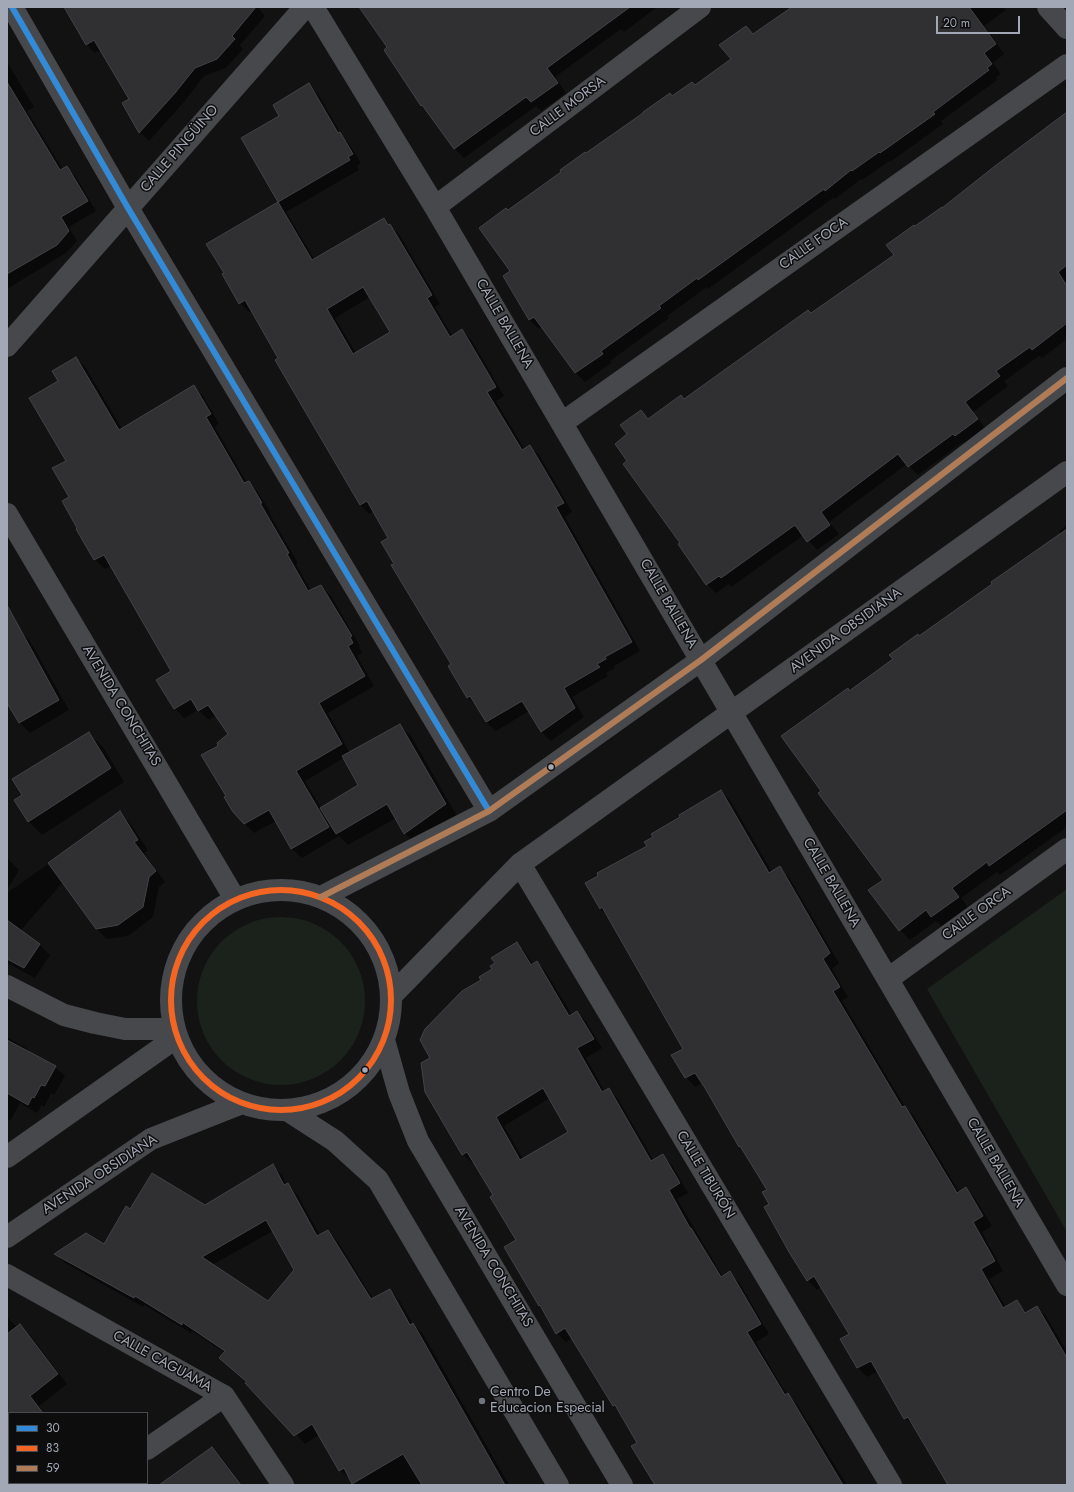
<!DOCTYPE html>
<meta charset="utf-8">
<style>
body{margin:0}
#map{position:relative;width:1074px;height:1492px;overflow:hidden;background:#121213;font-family:Jost,sans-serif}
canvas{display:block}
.frame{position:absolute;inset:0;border:8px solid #a2a8b5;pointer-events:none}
.legend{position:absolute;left:8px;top:1412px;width:140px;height:72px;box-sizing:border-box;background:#0d0d0e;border:1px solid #494b51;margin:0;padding:5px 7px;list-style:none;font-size:12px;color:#a2a8b5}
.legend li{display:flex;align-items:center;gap:8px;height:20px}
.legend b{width:20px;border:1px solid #494b51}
.scale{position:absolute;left:936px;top:16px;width:84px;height:18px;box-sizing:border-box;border:2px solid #a2a8b5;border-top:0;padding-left:5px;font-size:12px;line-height:14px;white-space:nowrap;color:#a2a8b5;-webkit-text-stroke:3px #0d0d0e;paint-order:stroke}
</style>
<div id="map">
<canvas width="1074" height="1492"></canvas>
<div class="frame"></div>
<ul class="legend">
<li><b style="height:5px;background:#338bd7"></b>30</li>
<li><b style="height:5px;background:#f26522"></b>83</li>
<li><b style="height:5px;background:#b07c57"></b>59</li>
</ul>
<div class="scale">20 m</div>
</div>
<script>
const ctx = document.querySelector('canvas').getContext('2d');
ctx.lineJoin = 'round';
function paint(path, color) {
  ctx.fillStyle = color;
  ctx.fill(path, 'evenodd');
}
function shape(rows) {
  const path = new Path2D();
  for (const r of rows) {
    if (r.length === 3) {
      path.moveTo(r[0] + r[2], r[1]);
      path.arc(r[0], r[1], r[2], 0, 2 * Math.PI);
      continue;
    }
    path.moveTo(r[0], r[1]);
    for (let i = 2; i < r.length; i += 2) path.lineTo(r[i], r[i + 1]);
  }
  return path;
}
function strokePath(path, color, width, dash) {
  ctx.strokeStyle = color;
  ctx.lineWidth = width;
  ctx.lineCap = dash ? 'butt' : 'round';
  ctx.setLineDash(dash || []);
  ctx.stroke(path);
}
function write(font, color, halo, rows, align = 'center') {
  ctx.font = font + ' Jost,sans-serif';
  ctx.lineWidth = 3;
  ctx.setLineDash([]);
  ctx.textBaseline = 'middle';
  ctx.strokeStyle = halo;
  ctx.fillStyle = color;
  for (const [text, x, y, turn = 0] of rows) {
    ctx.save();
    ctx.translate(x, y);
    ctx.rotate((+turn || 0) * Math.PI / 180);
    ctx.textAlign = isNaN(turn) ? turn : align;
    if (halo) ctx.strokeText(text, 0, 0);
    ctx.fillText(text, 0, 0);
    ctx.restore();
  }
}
const green = shape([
 [1067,889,1067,1232,927,989],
 [281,1001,84]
]);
const shadow = shape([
 [64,7,258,7,265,16,240,45,243,49,226,68,204,76,184,102,149,141,140,132,123,103,130,99,101,50,95,53,86,44],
 [360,7,656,7,656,8,624,32,621,29,555,77,566,93,541,111,536,106,464,158,455,149,431,115,421,106,385,50,389,48],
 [794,7,1003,7,1006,10,984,26,1004,54,993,63,1001,74,996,77,997,80,941,121,943,124,890,162,889,161,862,180,861,179,835,199,833,198,708,289,707,287,667,316,669,318,610,361,611,363,585,382,576,373,542,327,539,329,529,320,512,271,508,211,586,154,673,97,695,86,732,59,754,35],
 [7,62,34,107,27,111,63,170,67,168,76,177,96,211,69,227,77,241,66,253,7,289],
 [309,85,318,94,343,137,348,142,361,163,357,166,359,170,286,212,315,260,384,220,399,234,440,304,435,307,453,337,462,330,471,339,504,396,496,401,525,450,530,446,539,455,552,477,572,512,565,517,640,651,614,666,615,668,606,673,608,676,572,697,584,717,551,741,542,732,529,711,496,731,486,722,477,706,467,698,449,666,452,664,395,564,390,538,374,511,369,514,360,505,276,360,280,358,252,310,249,312,240,303,225,274,208,244,280,202,242,139,280,116],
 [370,297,391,333,356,353,335,318],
 [1067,113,1067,339,1042,358,1039,356,1004,381,1008,386,973,412,986,429,965,444,963,442,918,475,907,464,829,522,839,534,817,550,804,535,731,587,729,584,716,593,707,584,629,461,628,434,641,411,649,419,681,396,685,399,811,314,895,255,915,227,943,209],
 [76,358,86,368,122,429,194,387,203,396,219,424,215,427,247,483,249,482,258,492,270,512,269,513,298,563,296,564,311,591,321,586,331,596,360,646,359,646,362,653,357,656,374,686,328,713,350,753,399,725,411,736,457,816,416,845,405,833,396,818,348,845,339,836,302,858,292,849,276,821,254,833,245,824,225,797,228,796,220,746,229,735,216,715,209,720,198,710,184,718,175,708,173,672,111,566,105,569,95,560,77,530,79,529,71,497,59,382],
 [344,758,360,786,321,808,305,781],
 [1067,525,1067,827,1000,875,997,872,961,898,968,907,942,926,936,921,910,940,900,930,884,880,823,791,848,690,850,692,894,659,919,637,1061,534,1059,531],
 [7,610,21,632,30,641,69,710,30,733,20,723,7,701],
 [89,734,103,747,124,782,42,835,28,821,24,795],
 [721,791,730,800,772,872,779,868,789,877,839,963,832,969,848,997,842,1001,905,1107,914,1116,959,1192,966,1188,975,1198,992,1226,982,1232,1003,1271,989,1279,1006,1307,1017,1301,1027,1313,1037,1307,1046,1316,1067,1352,1067,1485,949,1485,915,1427,905,1418,878,1371,867,1377,858,1368,842,1340,850,1335,821,1287,817,1290,807,1280,770,1204,768,1190,745,1151,740,1146,702,1083,695,1087,686,1077,684,1049,609,917,600,909,649,846,654,837],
 [120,813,130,823,148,850,144,853,165,882,159,887,153,917,128,936,107,939,97,929,63,882,20,931,40,945,50,955,35,978,7,963,7,893],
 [7,858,19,870,7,890],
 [517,943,526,953,533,965,537,962,546,972,572,1015,577,1012,586,1021,602,1048,586,1058,605,1092,609,1089,618,1099,654,1161,662,1155,672,1165,688,1193,677,1199,723,1277,729,1273,739,1282,769,1334,756,1342,787,1395,797,1404,847,1485,656,1485,638,1443,621,1413,613,1406,572,1338,566,1342,557,1333,543,1309,539,1305,517,1241,494,1196,474,1162,472,1163,463,1154,432,1058,482,981],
 [550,1098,570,1132,523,1159,504,1126],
 [7,1037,26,1048,33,1055,55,1067,65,1076,54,1095,51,1093,44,1107,42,1105,37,1113,20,1103,10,1121,7,1119],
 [273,1166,282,1175,287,1185,297,1194,320,1235,328,1231,337,1240,373,1299,390,1290,399,1300,413,1324,423,1334,509,1485,354,1485,351,1479,350,1479,340,1470,319,1435,305,1444,248,1382,225,1353,192,1331,191,1333,144,1305,143,1307,65,1263,56,1254,105,1246,131,1210,205,1206],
 [273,1231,296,1270,268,1302,212,1265],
 [7,1317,17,1327,20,1325,30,1335,67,1384,39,1406,44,1413,9,1413,9,1483,68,1483,65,1485,7,1485],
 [212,1448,221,1457,242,1485,161,1485]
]);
const building = shape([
 [64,7,256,7,232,36,235,39,217,59,195,68,175,93,139,133,122,103,129,99,94,40,86,45,64,7],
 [359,7,630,7,547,68,558,83,531,102,526,97,454,149,422,105,421,106,384,50,387,47,359,7],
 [792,7,969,7,996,44,984,53,992,64,987,68,989,70,933,112,935,114,880,153,879,152,852,171,851,170,825,191,824,189,698,280,697,278,659,306,661,308,601,351,603,354,575,373,534,317,529,320,503,276,510,271,479,228,506,208,508,210,561,172,560,170,585,152,586,153,643,113,643,112,670,93,672,96,692,82,695,85,731,59,719,45,746,26,753,34,792,7],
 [7,82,60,170,67,166,88,201,61,217,69,231,57,245,7,274,7,82],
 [309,83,338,133,340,132,353,154,348,157,350,160,278,202,241,138,279,116,273,105,309,83],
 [1067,112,1067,265,1058,272,1067,286,1067,323,1032,350,1030,347,996,371,1000,376,965,402,978,419,955,436,953,434,908,467,898,454,821,512,830,525,807,542,795,525,721,578,719,576,706,585,678,544,680,543,623,464,627,461,615,444,627,434,620,425,641,410,648,419,681,395,684,399,808,310,811,313,894,255,886,245,914,225,915,226,942,207,942,208,995,166,1067,112],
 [278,202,312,260,384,218,388,225,390,224,432,295,427,298,450,337,462,329,496,387,487,392,522,450,530,445,564,503,556,507,632,642,605,657,606,659,597,664,600,667,564,688,575,708,541,732,522,701,486,722,470,696,467,698,448,666,451,664,391,565,394,564,381,542,388,538,367,501,360,505,275,360,278,358,245,300,239,304,222,274,224,273,206,244,278,202],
 [363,287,390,332,353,354,327,309,363,287],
 [76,357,119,430,194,385,211,414,206,417,244,483,249,481,262,503,260,503,289,553,287,554,308,591,321,585,352,636,350,637,353,643,348,646,365,676,319,703,342,744,296,771,329,827,291,849,269,810,244,824,233,812,224,797,226,796,201,755,218,746,217,743,228,734,208,705,198,711,191,699,174,709,156,680,171,671,104,555,94,560,76,529,77,528,62,501,69,497,52,468,66,461,29,398,58,381,52,371,76,357],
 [1067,529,1067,810,989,866,987,862,952,888,959,897,931,917,926,910,899,931,868,890,883,880,818,793,821,791,781,736,848,688,849,691,893,659,889,655,918,634,919,636,992,584,991,582,1067,529],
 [7,605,59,700,19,723,7,703,7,605],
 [400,724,446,804,404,834,387,804,336,834,320,808,358,785,342,756,400,724],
 [89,732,111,768,28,822,14,800,22,795,12,779,89,732],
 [721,790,769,873,780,866,830,953,823,959,840,987,833,991,902,1107,905,1106,957,1193,966,1187,983,1216,973,1222,995,1261,981,1269,1003,1308,1017,1300,1025,1313,1037,1306,1067,1358,1067,1485,948,1485,908,1417,904,1419,871,1361,857,1368,840,1339,849,1334,814,1276,807,1281,789,1252,764,1207,769,1204,762,1192,767,1190,740,1146,739,1147,705,1088,695,1073,685,1078,671,1055,683,1049,602,907,600,909,585,883,598,876,597,873,647,846,644,842,653,837,651,834,680,817,679,815,721,790],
 [120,811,138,840,134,842,156,871,149,877,143,907,118,925,96,929,48,863,120,811],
 [7,920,40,944,24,968,7,959,7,920],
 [517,942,531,965,537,961,569,1016,577,1011,594,1039,577,1048,602,1092,609,1088,651,1161,663,1154,680,1183,669,1190,690,1228,691,1228,721,1277,730,1271,761,1324,747,1332,785,1395,788,1393,843,1485,655,1485,631,1446,637,1443,615,1405,613,1406,565,1328,556,1334,540,1305,539,1306,504,1247,516,1240,490,1197,493,1195,467,1152,462,1155,425,1092,421,1063,430,1058,420,1040,425,1029,462,991,481,980,479,977,492,969,490,966,495,963,491,958,517,942],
 [543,1088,568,1132,520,1160,496,1117,543,1088],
 [7,1040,56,1066,45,1086,41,1085,34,1098,32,1097,28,1105,7,1093,7,1040],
 [273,1164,284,1185,288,1183,317,1236,328,1230,371,1299,390,1289,410,1325,413,1323,505,1485,422,1485,403,1454,352,1484,344,1468,339,1471,312,1424,294,1436,245,1383,247,1382,219,1358,225,1351,182,1322,182,1325,135,1296,134,1298,54,1254,86,1233,104,1244,126,1206,130,1209,152,1173,205,1205,273,1164],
 [266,1220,294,1270,268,1301,202,1257,266,1220],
 [20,1324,58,1374,30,1396,43,1413,7,1413,7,1334,20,1324],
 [212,1447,241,1485,159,1485,212,1447]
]);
const minor = shape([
 [12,7,128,208,489,811],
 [313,7,435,207,1067,1285],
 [1048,7,1067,28],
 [435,207,700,7],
 [7,346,305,7],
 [562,423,1067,65],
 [7,514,235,899],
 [520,864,891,1485],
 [281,1000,110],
 [321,897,489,811,701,660,1067,378],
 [888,979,1067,849],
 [7,986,64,1015,95,1023,125,1029,174,1029],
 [392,995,520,864,1067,472],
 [384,1040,399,1093,418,1141,622,1485],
 [287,1110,335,1141,378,1180,558,1485],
 [7,1157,177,1037],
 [7,1237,151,1139,242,1103],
 [7,1275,224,1396,283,1485],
 [147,1449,224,1396],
 [94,1485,97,1483]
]);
const bus1 = shape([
 [12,7,128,208,489,811]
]);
const bus2 = shape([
 [281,1000,110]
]);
const bus3 = shape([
 [321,897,489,811,701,660,1067,378]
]);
const markers = [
 [551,767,3.5,"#a2a8b5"],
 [365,1070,3.5,"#a2a8b5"],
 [482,1401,4,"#70747c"]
];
const streetNames = [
 ["CALLE MORSA",568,107,-37],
 ["CALLE PINGÜINO",180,149,-49],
 ["CALLE FOCA",814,244,-35],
 ["CALLE BALLENA",504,324,60],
 ["CALLE BALLENA",668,604,60],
 ["AVENIDA OBSIDIANA",846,631,-36],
 ["AVENIDA CONCHITAS",121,706,59],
 ["CALLE BALLENA",831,883,60],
 ["CALLE ORCA",977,914,-36],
 ["CALLE BALLENA",995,1163,60],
 ["AVENIDA OBSIDIANA",100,1175,-33],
 ["CALLE TIBURÓN",705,1175,59],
 ["AVENIDA CONCHITAS",493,1267,59],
 ["CALLE CAGUAMA",162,1362,29]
];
const poiNames = [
 ["Centro De",490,1393],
 ["Educacion Especial",490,1409]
];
paint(green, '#1b221c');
paint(shadow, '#0007');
paint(building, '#303032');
strokePath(building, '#414347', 1);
strokePath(minor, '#46484c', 22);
strokePath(bus1, '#338bd7', 6);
strokePath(bus2, '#f26522', 6);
strokePath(bus3, '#b07c57', 6);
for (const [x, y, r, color] of markers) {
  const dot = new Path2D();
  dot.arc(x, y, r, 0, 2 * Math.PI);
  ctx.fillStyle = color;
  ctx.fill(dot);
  strokePath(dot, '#0d0d0e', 1.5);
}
write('14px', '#a2a8b5', '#0d0d0e', streetNames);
write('14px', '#a2a8b5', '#0d0d0e', poiNames, 'left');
</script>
